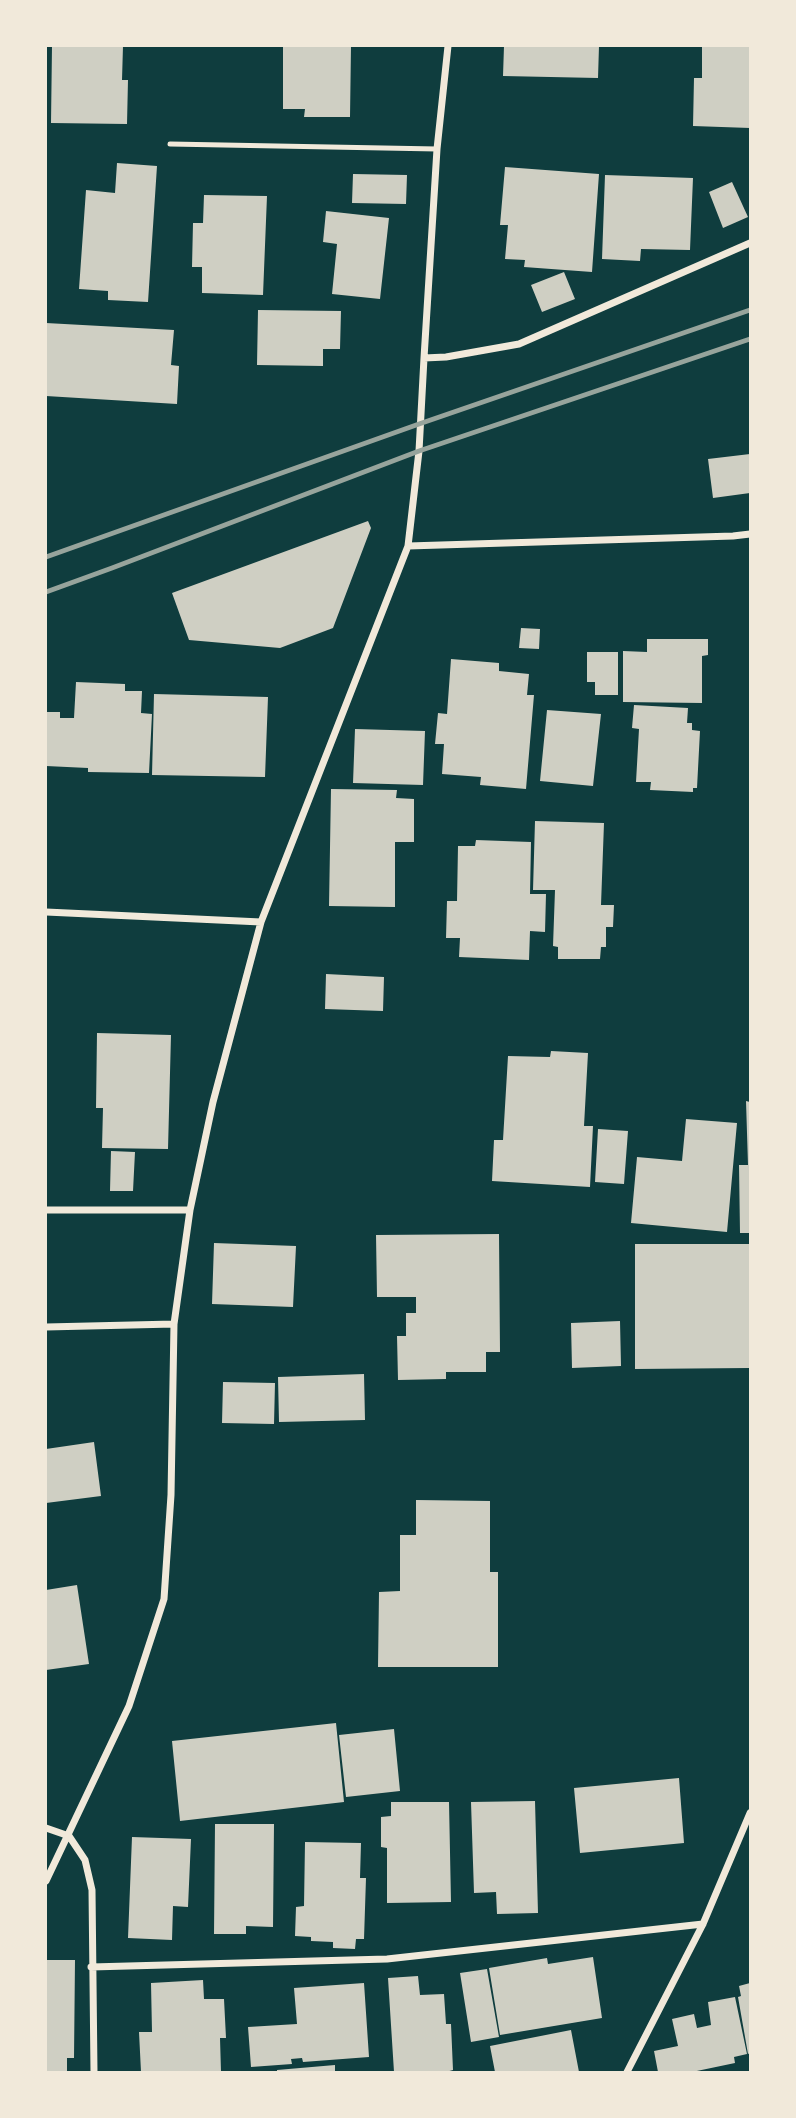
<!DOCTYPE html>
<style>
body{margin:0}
#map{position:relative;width:796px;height:2118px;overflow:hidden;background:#0f3d3e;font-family:"Source Sans 3",sans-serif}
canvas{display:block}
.frame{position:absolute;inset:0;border:47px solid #f1e9da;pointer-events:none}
</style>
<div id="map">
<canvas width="796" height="2118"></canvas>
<div class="frame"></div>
</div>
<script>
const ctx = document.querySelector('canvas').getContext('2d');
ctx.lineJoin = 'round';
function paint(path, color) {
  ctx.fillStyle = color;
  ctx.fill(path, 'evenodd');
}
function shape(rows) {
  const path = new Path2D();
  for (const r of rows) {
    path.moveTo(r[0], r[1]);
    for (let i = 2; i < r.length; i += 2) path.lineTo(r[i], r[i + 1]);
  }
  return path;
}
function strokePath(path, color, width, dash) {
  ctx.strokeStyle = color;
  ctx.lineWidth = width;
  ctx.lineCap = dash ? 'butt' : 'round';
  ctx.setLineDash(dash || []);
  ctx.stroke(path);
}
const building = shape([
 [52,46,123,46,122,80,128,80,127,124,51,123],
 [283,46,351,46,350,117,304,117,305,109,283,109],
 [504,46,599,46,598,78,503,76],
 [702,46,750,46,750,128,693,126,694,78,702,78],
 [117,163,157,166,148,302,108,300,108,291,79,289,86,190,115,193],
 [505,167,599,174,592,272,524,267,525,260,505,259,508,225,500,225],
 [353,174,407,175,406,204,352,203],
 [605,175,693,178,690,250,641,249,640,261,602,259],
 [732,182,748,217,723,228,709,192],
 [204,195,267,196,263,295,202,293,202,267,192,267,193,223,203,223],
 [326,211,389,218,380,299,332,294,337,244,323,242],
 [564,272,575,299,542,312,531,285],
 [258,310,341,311,340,349,323,349,323,366,257,365],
 [46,323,174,330,171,365,179,366,177,404,46,396],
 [750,454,750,493,713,498,708,459],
 [368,521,371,528,333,628,280,648,189,640,172,593],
 [521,628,540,629,539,649,519,648],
 [647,639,708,639,708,655,702,656,702,703,623,702,623,651,647,652],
 [587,652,618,652,618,695,595,695,595,682,587,682],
 [451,659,499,663,499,671,529,674,527,695,534,695,526,789,480,785,481,777,442,774,444,744,435,744,438,713,447,714],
 [76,682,125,684,125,691,142,691,141,713,152,714,149,773,88,772,88,768,46,766,46,712,60,712,60,718,74,718],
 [154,694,268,697,265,777,152,775],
 [634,705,688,708,687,723,692,723,692,730,700,731,697,788,693,788,693,792,650,790,651,782,636,782,639,729,632,728],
 [547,710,601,714,593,786,540,781],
 [355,729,425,731,423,785,353,783],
 [331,789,397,790,396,798,414,799,414,842,395,842,395,907,329,906],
 [535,821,604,823,601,905,614,905,613,927,606,927,606,947,601,947,600,959,558,959,558,947,553,946,555,890,533,890],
 [476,840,531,842,530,894,546,894,545,932,530,931,529,960,459,957,460,938,446,938,447,901,457,901,458,846,475,846],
 [326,974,384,977,383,1011,325,1009],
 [97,1033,171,1035,168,1149,102,1148,103,1108,96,1108],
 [551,1051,588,1053,584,1126,593,1126,590,1187,492,1181,494,1140,503,1140,508,1056,550,1057],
 [746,1101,750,1102,750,1233,740,1233,739,1165,748,1165],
 [686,1119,737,1123,727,1232,631,1223,637,1157,682,1161],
 [598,1129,628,1131,624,1184,595,1182],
 [111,1151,135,1152,133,1191,110,1191],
 [499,1234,500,1352,486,1352,486,1372,446,1372,446,1379,398,1380,397,1336,406,1336,406,1313,416,1313,416,1297,377,1297,376,1235],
 [214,1243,296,1246,293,1307,212,1304],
 [635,1244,750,1244,749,1368,635,1369],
 [620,1321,621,1366,572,1368,571,1323],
 [364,1374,365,1420,279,1422,278,1377],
 [223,1382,275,1383,274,1424,222,1423],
 [94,1442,101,1496,46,1503,46,1449],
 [416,1500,490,1501,490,1572,498,1572,498,1667,378,1667,379,1592,400,1591,400,1535,416,1535],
 [77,1585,89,1664,46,1670,46,1590],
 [336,1723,344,1802,180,1821,172,1741],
 [394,1729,400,1791,346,1797,339,1735],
 [679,1778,684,1843,580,1853,574,1788],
 [535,1801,538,1913,497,1914,496,1892,474,1893,471,1802],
 [391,1802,449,1802,451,1902,387,1903,387,1848,381,1847,381,1817,391,1816],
 [215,1824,274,1824,273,1927,246,1926,246,1934,214,1934],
 [132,1837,191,1839,188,1907,173,1906,172,1940,128,1938],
 [305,1842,361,1843,360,1878,366,1878,364,1939,356,1939,355,1949,333,1948,333,1942,311,1941,311,1937,295,1936,296,1907,304,1906],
 [593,1957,602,2018,500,2035,489,1968,547,1958,548,1964],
 [46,1960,75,1960,74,2058,67,2058,67,2072,46,2072],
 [487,1969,499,2037,471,2042,460,1973],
 [418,1976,420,1995,444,1994,446,2024,451,2024,453,2070,446,2072,394,2072,388,1978],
 [203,1980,204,1999,224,1999,226,2038,220,2038,221,2072,141,2072,139,2032,152,2032,151,1983],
 [364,1983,369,2057,303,2062,302,2058,291,2059,292,2064,251,2067,248,2027,297,2024,294,1988],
 [750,1983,750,2053,748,2054,738,1997,741,1996,739,1986],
 [735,1997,747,2054,734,2057,735,2063,692,2072,658,2072,654,2051,678,2046,672,2019,694,2014,697,2028,711,2025,708,2002],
 [571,2030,579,2072,495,2072,490,2046],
 [335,2065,335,2072,277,2072,277,2070]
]);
const service = shape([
 [170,144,437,149]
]);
const minor = shape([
 [448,46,437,149,424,358,446,357,519,344,750,243],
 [408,546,733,536,750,534],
 [46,912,261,922],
 [46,1210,190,1210],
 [46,1327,174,1324],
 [46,1828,69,1836,85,1860,92,1890,94,2072],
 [46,1881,129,1706,164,1599,171,1495,174,1324,190,1210,213,1102,261,922,408,546,419,451,424,358],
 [91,1967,387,1959,703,1924],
 [627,2072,703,1924,750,1813]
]);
const rail = shape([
 [46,557,419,424,750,310],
 [46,592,112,568,419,451,750,339]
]);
paint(building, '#cfcfc3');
strokePath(service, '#f1e9da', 5);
strokePath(minor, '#f1e9da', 7);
strokePath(rail, '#97a49c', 5);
</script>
